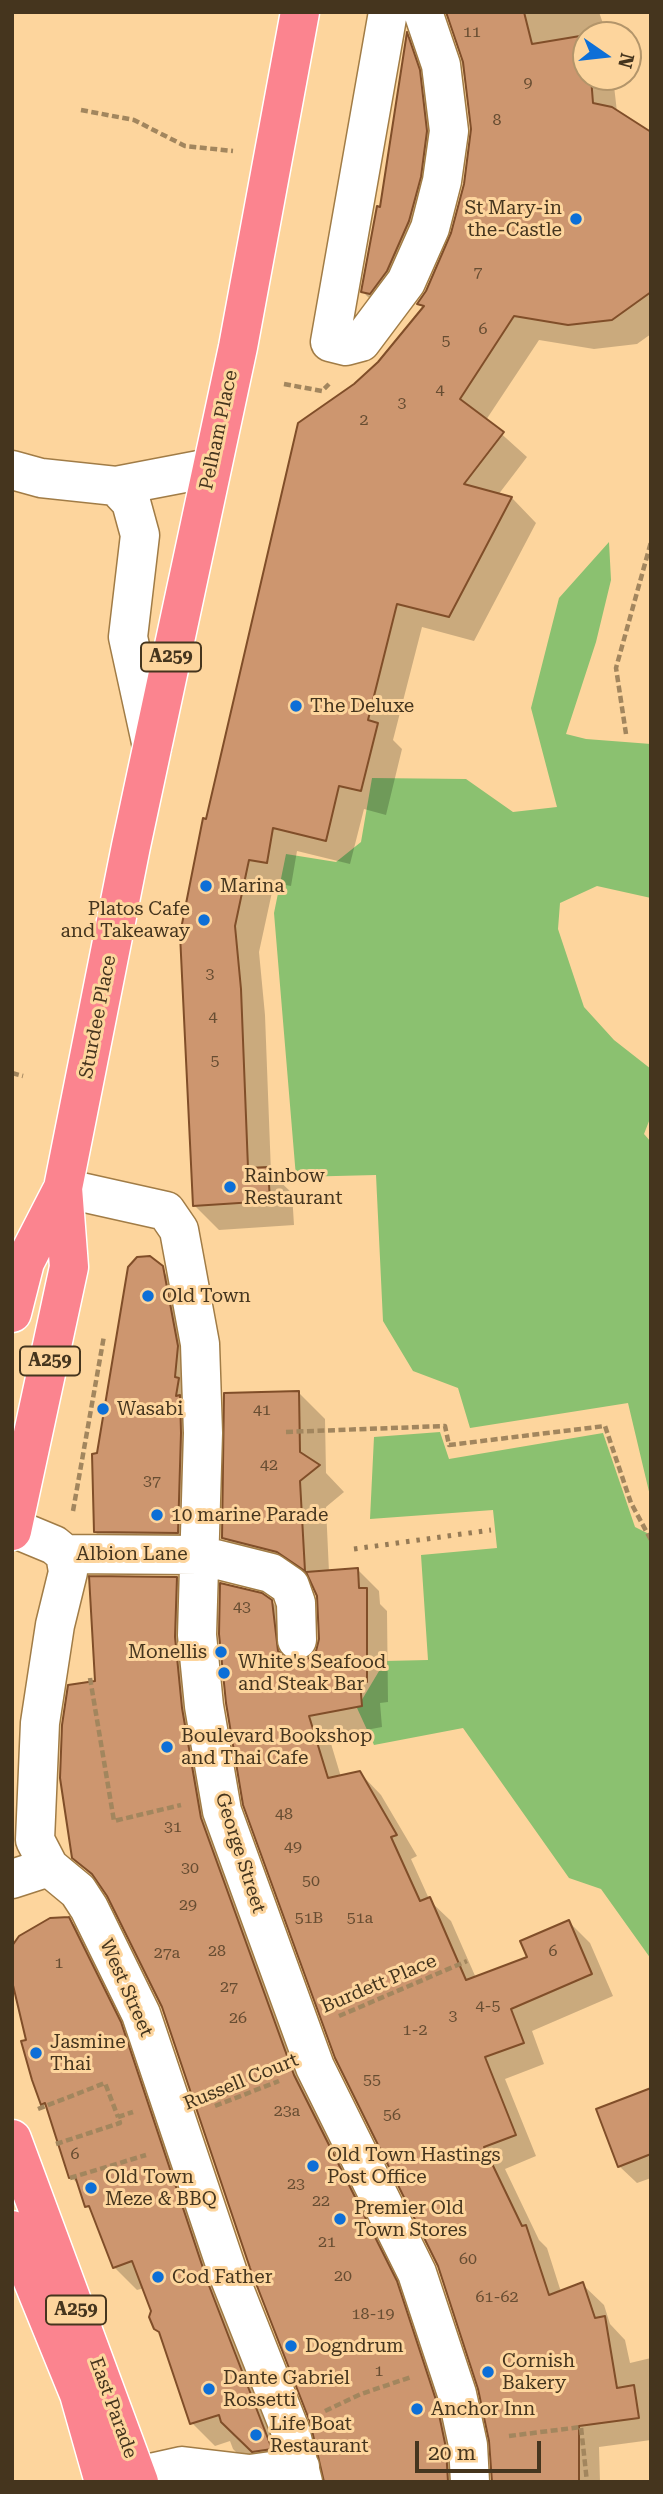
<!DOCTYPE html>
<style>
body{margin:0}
#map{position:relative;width:663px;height:2494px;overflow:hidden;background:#fdd59d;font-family:"Roboto Serif",serif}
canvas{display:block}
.frame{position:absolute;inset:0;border:14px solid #45351e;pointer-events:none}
.north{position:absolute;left:572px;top:21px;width:70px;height:70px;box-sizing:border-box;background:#fdd59d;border:2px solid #b3956a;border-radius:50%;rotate:104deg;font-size:19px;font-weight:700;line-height:28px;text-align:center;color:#45351e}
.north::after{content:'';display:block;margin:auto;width:24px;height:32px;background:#0d6fd7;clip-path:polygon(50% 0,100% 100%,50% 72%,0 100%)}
.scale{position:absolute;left:415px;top:2441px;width:126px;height:32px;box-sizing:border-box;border:4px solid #45351e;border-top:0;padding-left:9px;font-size:21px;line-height:24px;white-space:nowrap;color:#45351e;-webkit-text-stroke:5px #fdd59d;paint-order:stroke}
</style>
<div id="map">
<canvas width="663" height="2494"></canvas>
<div class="frame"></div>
<div class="north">N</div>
<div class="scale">20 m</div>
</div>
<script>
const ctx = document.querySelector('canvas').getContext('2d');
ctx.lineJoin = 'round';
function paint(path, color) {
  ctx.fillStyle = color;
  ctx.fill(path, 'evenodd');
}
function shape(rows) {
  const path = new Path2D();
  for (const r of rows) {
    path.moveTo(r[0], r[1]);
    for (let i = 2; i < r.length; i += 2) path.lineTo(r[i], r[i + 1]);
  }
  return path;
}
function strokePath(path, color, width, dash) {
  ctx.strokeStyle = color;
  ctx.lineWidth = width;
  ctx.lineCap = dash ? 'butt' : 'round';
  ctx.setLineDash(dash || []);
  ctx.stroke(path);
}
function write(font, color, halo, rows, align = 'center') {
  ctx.font = font + ' "Roboto Serif",serif';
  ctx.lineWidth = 6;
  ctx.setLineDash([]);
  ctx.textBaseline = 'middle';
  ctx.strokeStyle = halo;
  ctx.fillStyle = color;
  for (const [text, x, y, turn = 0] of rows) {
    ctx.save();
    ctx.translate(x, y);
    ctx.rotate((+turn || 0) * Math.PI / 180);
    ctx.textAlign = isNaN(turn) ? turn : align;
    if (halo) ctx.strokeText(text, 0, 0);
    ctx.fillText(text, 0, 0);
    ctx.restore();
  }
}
const green = shape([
 [609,542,611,580,596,642,566,734,586,739,651,744,651,898,597,886,560,903,558,929,584,1007,614,1040,651,1069,651,1116,644,1134,651,1142,651,1500,628,1403,470,1428,458,1388,413,1371,383,1321,376,1175,296,1177,274,913,286,854,336,862,361,842,372,778,466,779,513,812,557,807,531,708,559,598],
 [440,1432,449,1459,603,1433,635,1527,651,1535,651,1959,601,1889,569,1878,463,1728,374,1745,357,1708,385,1661,428,1660,421,1555,497,1548,493,1510,370,1519,374,1437]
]);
const shadow = shape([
 [447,12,599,12,607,35,586,35,586,77,613,77,617,112,651,134,651,334,637,344,594,349,539,340,486,420,527,457,498,495,512,498,536,523,474,641,422,627,393,740,402,749,386,815,364,809,350,864,297,851,291,886,274,883,259,952,265,1015,271,1173,292,1193,294,1225,219,1230,194,1205,208,821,355,385,380,363,424,308,419,304,452,237,465,185,472,128,457,33],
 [408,36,430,58,450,156,387,316,363,292,396,123,393,120],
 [150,1258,191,1300,205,1560,123,1559,95,1532,98,1455],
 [299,1393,325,1419,326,1473,344,1492,326,1507,329,1572,357,1569,379,1591,380,1604,387,1611,388,1702,380,1703,382,1727,329,1737,341,1777,360,1773,381,1795,417,1856,411,1859,430,1901,451,1921,476,1978,530,1958,569,1922,590,1943,613,1996,532,2031,544,2064,505,2079,536,2156,505,2169,539,2240,547,2248,561,2292,582,2284,604,2305,610,2324,625,2340,630,2363,651,2358,651,2440,599,2447,600,2482,493,2482,491,2440,479,2387,438,2263,337,2058,271,1601,293,1623,298,1664,310,1660,317,1652,321,1640,318,1596,313,1583,304,1577,250,1563,224,1537],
 [176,1578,198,1600,203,1731,418,2305,466,2482,326,2482,312,2421,163,2006,109,1895,74,1857,97,1683],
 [68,1918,91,1942,143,2047,294,2471,256,2472,233,2449,230,2441,215,2446,192,2423,144,2288,137,2290,114,2267,93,2212,87,2206,81,2187,71,2177,49,2110,43,2104,28,2041],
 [651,2099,651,2178,637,2183,619,2166]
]);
const building = shape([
 [446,12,524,12,532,44,586,35,586,77,591,77,593,103,612,107,651,132,651,292,612,320,568,325,514,316,460,399,504,432,464,484,512,497,449,617,397,604,368,720,378,723,361,791,339,786,326,841,273,828,267,863,249,860,235,926,241,989,248,1168,268,1167,270,1201,193,1206,180,934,203,818,206,819,298,423,354,384,378,362,424,306,417,304,426,291,451,233,464,184,471,129,463,62,446,12],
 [407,32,420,70,427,131,421,177,409,221,387,271,370,294,361,292,377,206,380,207,407,32],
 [150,1256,163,1266,178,1346,175,1377,179,1378,176,1396,180,1395,181,1433,178,1533,94,1532,92,1454,97,1453,128,1267,137,1257,150,1256],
 [299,1391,300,1452,320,1465,300,1481,305,1571,277,1552,222,1538,224,1393,299,1391],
 [358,1568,359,1588,367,1588,367,1682,360,1682,362,1706,309,1716,328,1778,360,1771,397,1835,391,1837,420,1901,430,1897,466,1980,527,1957,520,1941,569,1920,592,1974,511,2009,524,2043,485,2057,516,2135,484,2147,522,2226,526,2225,549,2295,583,2282,595,2318,605,2316,617,2388,634,2385,639,2418,579,2426,579,2482,492,2482,489,2441,478,2389,438,2266,335,2058,243,1805,226,1703,219,1634,220,1583,262,1593,272,1600,278,1651,287,1659,298,1662,309,1658,316,1651,319,1639,317,1596,306,1572,358,1568],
 [89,1576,177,1577,175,1637,182,1708,201,1818,294,2075,397,2281,436,2400,446,2448,448,2482,324,2482,310,2422,250,2268,162,2007,107,1896,92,1874,72,1858,60,1778,62,1725,68,1685,95,1681,89,1576],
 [69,1917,121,2022,208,2283,272,2449,252,2452,221,2422,219,2415,190,2424,159,2332,154,2329,149,2317,151,2311,132,2261,113,2268,89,2206,85,2207,75,2176,69,2178,45,2103,41,2105,32,2080,21,2041,26,2040,12,1981,12,1946,19,1936,50,1918,69,1917],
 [651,2088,651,2154,618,2167,596,2109,651,2088]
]);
const path = shape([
 [81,110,134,120,185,146,233,151],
 [477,202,504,207],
 [284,384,322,391,329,384],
 [626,734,616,668,651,542],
 [12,1073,23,1076],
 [286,1432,445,1426,449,1445,605,1426,631,1503,651,1540],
 [73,1511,104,1336],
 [90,1678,114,1821,181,1805],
 [339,2016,467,1961],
 [215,2106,279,2081],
 [38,2109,105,2083,118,2117],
 [56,2144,120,2123,118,2117,133,2112],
 [70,2178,146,2155],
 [325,2411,361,2394,411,2377],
 [509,2436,581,2427,587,2482]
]);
const minor = shape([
 [388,12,330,342,346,346,361,342,406,282,430,228,442,181,449,131,441,65,423,12],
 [12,470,41,478,116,486,210,468],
 [116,486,131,502,140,535,128,637,152,747],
 [63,1188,166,1211,179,1230,200,1344,203,1433,197,1635,204,1706,222,1811,315,2067,417,2273,457,2394,468,2445,470,2482],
 [13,1528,54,1545,65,1554,68,1572,55,1625,40,1723,35,1840,49,1867,78,1891,89,1908,141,2014,229,2276,290,2430,303,2482],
 [65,1554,199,1555,271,1573,290,1586,296,1603,297,1640],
 [12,1879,49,1867],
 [137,2476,182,2466,250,2474,300,2467]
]);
const highway = shape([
 [12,1313,25,1262,63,1188,131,846,238,347,300,12],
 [12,1531,69,1267,63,1188],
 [12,2139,139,2482],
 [12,2230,79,2394,104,2482]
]);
const rail = shape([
 [354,1549,491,1530]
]);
const markers = [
 [576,219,7,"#0d6fd7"],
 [296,706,7,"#0d6fd7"],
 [206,886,7,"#0d6fd7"],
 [204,920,7,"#0d6fd7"],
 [230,1187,7,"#0d6fd7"],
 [148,1296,7,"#0d6fd7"],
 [103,1409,7,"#0d6fd7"],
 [157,1515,7,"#0d6fd7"],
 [221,1652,7,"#0d6fd7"],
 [224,1673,7,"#0d6fd7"],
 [167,1747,7,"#0d6fd7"],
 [36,2053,7,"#0d6fd7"],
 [313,2166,7,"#0d6fd7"],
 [91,2188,7,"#0d6fd7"],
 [340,2219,7,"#0d6fd7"],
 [158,2277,7,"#0d6fd7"],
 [291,2346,7,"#0d6fd7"],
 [488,2372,7,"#0d6fd7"],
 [209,2389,7,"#0d6fd7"],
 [417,2409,7,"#0d6fd7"],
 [256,2435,7,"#0d6fd7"]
];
const numberNames = [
 ["11",472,32],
 ["9",528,83],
 ["8",497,120],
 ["7",478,272],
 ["6",483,329],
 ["5",446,341],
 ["4",440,390],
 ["3",402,403],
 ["2",364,420],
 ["3",210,974],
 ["4",213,1017],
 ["5",215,1061],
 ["41",262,1410],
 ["42",269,1465],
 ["37",152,1481],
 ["43",242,1607],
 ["48",284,1814],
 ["31",173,1827],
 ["49",293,1847],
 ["30",190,1868],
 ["50",311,1881],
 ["29",188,1905],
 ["51B",309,1918],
 ["51a",360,1918],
 ["28",217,1951],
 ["6",553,1951],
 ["27a",167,1953],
 ["1",59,1963],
 ["27",229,1987],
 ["4-5",488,2006],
 ["3",453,2016],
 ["26",238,2018],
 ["1-2",415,2030],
 ["55",372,2080],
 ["23a",287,2111],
 ["56",392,2115],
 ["6",75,2154],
 ["23",296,2184],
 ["22",321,2201],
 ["21",327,2242],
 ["60",468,2259],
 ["20",343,2276],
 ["61-62",497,2297],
 ["18-19",373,2314],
 ["1",379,2371]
];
const shields = [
 [171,657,60],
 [50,1361,60],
 [76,2310,60]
];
const shieldNames = [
 ["A259",171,657],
 ["A259",50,1361],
 ["A259",76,2310]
];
const poiNames = [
 ["St Mary-in",562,208,"right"],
 ["the-Castle",562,230,"right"],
 ["The Deluxe",310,706],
 ["Marina",220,886],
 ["Platos Cafe",190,909,"right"],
 ["and Takeaway",190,931,"right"],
 ["Rainbow",244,1176],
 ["Restaurant",244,1198],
 ["Old Town",162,1296],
 ["Wasabi",117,1409],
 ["10 marine Parade",171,1515],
 ["Monellis",207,1652,"right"],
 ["White's Seafood",238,1662],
 ["and Steak Bar",238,1684],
 ["Boulevard Bookshop",181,1736],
 ["and Thai Cafe",181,1758],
 ["Jasmine",50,2042],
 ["Thai",50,2064],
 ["Old Town Hastings",327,2155],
 ["Post Office",327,2177],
 ["Old Town",105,2177],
 ["Meze & BBQ",105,2199],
 ["Premier Old",354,2208],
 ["Town Stores",354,2230],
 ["Cod Father",172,2277],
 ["Dogndrum",305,2346],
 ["Cornish",502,2361],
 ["Bakery",502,2383],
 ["Dante Gabriel",223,2378],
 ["Rossetti",223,2400],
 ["Anchor Inn",431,2409],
 ["Life Boat",270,2424],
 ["Restaurant",270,2446]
];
const streetNames = [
 ["Pelham Place",219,430,-78],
 ["Sturdee Place",98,1017,-79],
 ["Albion Lane",132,1554],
 ["George Street",240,1853,72],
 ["Burdett Place",379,1984,-23],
 ["West Street",126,1988,66],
 ["Russell Court",241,2082,-22],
 ["East Parade",113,2408,70]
];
paint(green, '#8bc170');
paint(shadow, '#0003');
paint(building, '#cd966f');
strokePath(building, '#804e29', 2);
strokePath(minor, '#a17c46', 41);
strokePath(highway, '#fff', 41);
strokePath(path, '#a2865e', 4.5, [7, 3.5]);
strokePath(minor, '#fff', 38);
strokePath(highway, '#fb848f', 38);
strokePath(rail, '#967b56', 5, [3.5, 7]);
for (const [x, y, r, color] of markers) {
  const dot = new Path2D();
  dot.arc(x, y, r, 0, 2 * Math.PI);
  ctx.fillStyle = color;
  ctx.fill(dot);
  strokePath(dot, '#fdd59d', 2.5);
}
write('16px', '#674d32', null, numberNames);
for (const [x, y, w] of shields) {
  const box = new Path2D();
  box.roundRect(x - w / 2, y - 14.5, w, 29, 5);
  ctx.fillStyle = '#fdd59d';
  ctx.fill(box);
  strokePath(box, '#45351e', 2);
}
write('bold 18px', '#45351e', null, shieldNames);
write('19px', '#45351e', '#fdd59d', poiNames, 'left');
write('19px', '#45351e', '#fdd59d', streetNames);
</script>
